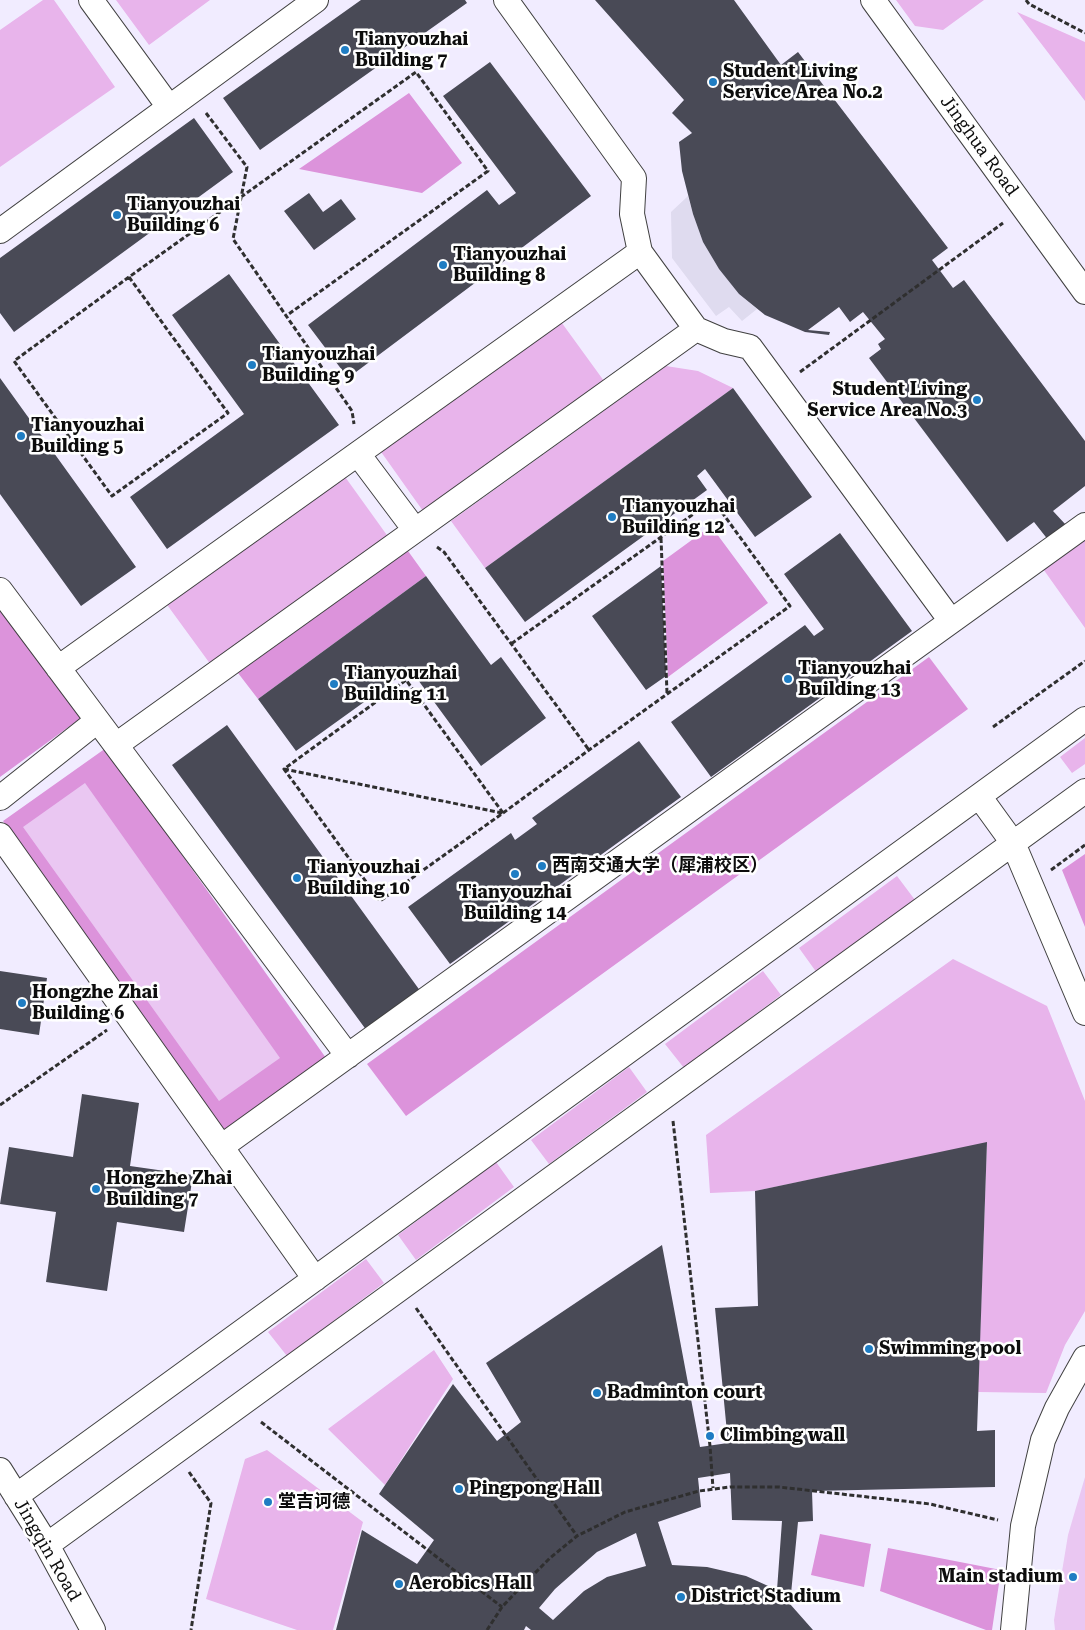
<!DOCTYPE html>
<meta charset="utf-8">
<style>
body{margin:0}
canvas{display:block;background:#f1ecff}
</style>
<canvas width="1085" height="1630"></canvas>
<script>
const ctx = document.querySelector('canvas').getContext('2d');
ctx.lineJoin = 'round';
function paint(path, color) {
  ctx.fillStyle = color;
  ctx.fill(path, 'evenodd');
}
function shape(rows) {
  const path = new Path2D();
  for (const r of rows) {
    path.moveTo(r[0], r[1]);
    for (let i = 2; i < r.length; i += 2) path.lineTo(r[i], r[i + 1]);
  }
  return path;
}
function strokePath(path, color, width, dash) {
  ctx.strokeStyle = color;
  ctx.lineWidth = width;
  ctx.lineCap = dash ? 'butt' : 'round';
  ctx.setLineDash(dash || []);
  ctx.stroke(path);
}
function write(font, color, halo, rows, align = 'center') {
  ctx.font = font + ' "Roboto Serif","Noto Sans SC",serif';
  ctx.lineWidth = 5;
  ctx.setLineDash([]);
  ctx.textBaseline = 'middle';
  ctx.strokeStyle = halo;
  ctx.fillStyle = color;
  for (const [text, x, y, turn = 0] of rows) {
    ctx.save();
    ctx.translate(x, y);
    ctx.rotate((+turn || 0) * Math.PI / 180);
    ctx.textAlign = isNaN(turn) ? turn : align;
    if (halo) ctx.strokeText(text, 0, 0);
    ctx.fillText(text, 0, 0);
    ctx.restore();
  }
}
const green = shape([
 [43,0,54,0,115,87,0,167,0,30],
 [116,0,210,0,149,45],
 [896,0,984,0,943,30,915,26],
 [1017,12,1085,42,1085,101],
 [559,319,604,381,423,511,379,449],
 [666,366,698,371,733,388,485,568,451,521],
 [343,474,389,538,211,665,165,602],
 [1085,534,1085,628,1041,566],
 [1085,738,1085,764,1072,773,1060,757],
 [897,876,915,900,817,973,799,948],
 [953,959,1047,1006,1085,1101,1085,1311,1065,1345,1046,1393,978,1392,987,1143,755,1191,710,1193,706,1135],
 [763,971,781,995,684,1068,665,1044],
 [629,1067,647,1092,549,1164,531,1140],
 [496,1162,514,1187,416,1260,398,1235],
 [366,1259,384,1283,287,1356,268,1332],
 [434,1350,453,1379,385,1485,328,1429],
 [267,1450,363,1522,333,1630,297,1630,206,1599,245,1459]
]);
const forest = shape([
 [409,93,462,163,422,193,299,169],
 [711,526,768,603,668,677,663,561],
 [408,551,426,576,258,699,238,673],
 [0,600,85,715,0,777],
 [929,657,968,709,406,1116,367,1064],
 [106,748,326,1058,224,1130,3,821],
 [1085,854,1085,927,1062,870],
 [820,1534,871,1544,864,1587,811,1575],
 [888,1548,1001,1570,992,1630,986,1630,880,1591]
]);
const pitch = shape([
 [85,783,280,1058,219,1101,23,827],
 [1085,1477,1085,1630,1055,1630,1054,1620,1068,1535]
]);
const plaza = shape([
 [688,196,693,214,703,242,719,269,739,294,757,309,742,321,729,307,716,316,672,258,671,212]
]);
const building = shape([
 [361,0,465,0,467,3,260,150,223,98],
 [595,0,734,0,781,65,798,52,948,248,932,260,953,288,964,280,1085,441,1085,486,1053,511,1066,525,1049,541,1034,522,1007,542,869,358,881,349,878,344,885,339,863,312,850,322,839,307,808,330,830,332,829,335,805,332,765,315,739,294,719,269,703,242,693,214,682,171,679,142,692,133,672,113,684,100],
 [490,62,591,196,348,378,308,325,487,190,499,205,516,193,443,96],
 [194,118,233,172,14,332,0,313,0,258],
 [309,193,323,212,341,199,356,219,314,250,284,211],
 [229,274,339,425,167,549,130,497,244,414,172,315],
 [0,378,136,567,81,606,0,494],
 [733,388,812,497,755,537,705,469,697,476,707,490,525,622,485,568],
 [840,533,912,631,711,777,671,722,805,625,814,636,824,629,784,574],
 [661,566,666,676,646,690,592,616],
 [426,576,491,665,501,657,546,718,481,766,410,669,296,751,258,699],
 [227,725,421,992,367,1031,172,765],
 [639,741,681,797,450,964,408,907,511,833,515,840,537,824,532,818],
 [0,971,47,978,39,1035,0,1029],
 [82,1094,139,1103,130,1166,193,1175,184,1232,117,1222,107,1291,46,1282,56,1212,0,1204,9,1147,73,1157],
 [987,1142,977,1431,995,1430,995,1487,812,1491,813,1521,798,1522,790,1604,813,1630,531,1630,526,1626,524,1630,336,1630,362,1530,417,1564,434,1540,379,1494,453,1384,497,1441,521,1422,486,1363,662,1245,700,1447,728,1443,715,1308,758,1306,755,1191],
 [730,1473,732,1520,782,1521,777,1590,746,1576,707,1567,672,1565,658,1522,701,1507,698,1478],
 [636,1533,646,1566,607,1577,584,1591,553,1620,539,1608,555,1589,597,1552]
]);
const path = shape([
 [1026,0,1029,4,1085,33],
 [206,113,247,167,233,239,352,411,354,424],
 [129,277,228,413,112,496,14,361,129,277,416,72,488,171,286,316],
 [800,372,1003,223],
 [661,538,667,693],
 [437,547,444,552,589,750],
 [993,727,1085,661],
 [284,769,502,813],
 [503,813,406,680,284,769,380,901,503,813,589,750,790,606,713,500,511,644],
 [1051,870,1085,845],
 [0,1105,107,1030],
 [673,1121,710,1446,713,1488],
 [416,1308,577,1536],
 [261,1422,502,1607],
 [189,1472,211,1503,191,1630],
 [487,1630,502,1607,517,1591,550,1558,577,1536,625,1512,699,1491,730,1487,779,1487,930,1504,998,1520]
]);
const street = shape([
 [91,0,169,107],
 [506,0,634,178,632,214,640,252,696,329,724,341,750,347,951,621],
 [873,0,1085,292],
 [0,231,316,0],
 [358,454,415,530],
 [0,590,348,1056],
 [58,668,640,252],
 [116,745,696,329],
 [979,796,1013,843,1085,1013],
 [0,798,97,721],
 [0,835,315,1279],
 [221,1147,1085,525],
 [0,1470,47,1545,93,1630],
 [16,1496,1085,719],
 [47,1545,1085,791],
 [1013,1630,1023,1526,1043,1440,1057,1408,1085,1358]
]);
const markers = [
 [345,50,5,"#1f7dc3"],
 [713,82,5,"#1f7dc3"],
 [117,215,5,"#1f7dc3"],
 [443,265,5,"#1f7dc3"],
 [252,365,5,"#1f7dc3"],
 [977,400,5,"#1f7dc3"],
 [21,436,5,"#1f7dc3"],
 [612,517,5,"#1f7dc3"],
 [788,679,5,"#1f7dc3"],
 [334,684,5,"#1f7dc3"],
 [542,866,5,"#1f7dc3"],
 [515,874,5,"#1f7dc3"],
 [297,878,5,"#1f7dc3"],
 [22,1003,5,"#1f7dc3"],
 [96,1189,5,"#1f7dc3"],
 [869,1349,5,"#1f7dc3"],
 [597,1393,5,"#1f7dc3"],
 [710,1436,5,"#1f7dc3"],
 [459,1489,5,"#1f7dc3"],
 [268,1502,5,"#1f7dc3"],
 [1073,1577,5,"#1f7dc3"],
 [399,1584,5,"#1f7dc3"],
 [681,1597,5,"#1f7dc3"]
];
const poiNames = [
 ["Tianyouzhai",355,40],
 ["Building 7",355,61],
 ["Student Living",723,72],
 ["Service Area No.2",723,93],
 ["Tianyouzhai",127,205],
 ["Building 6",127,226],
 ["Tianyouzhai",453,255],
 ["Building 8",453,276],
 ["Tianyouzhai",262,355],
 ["Building 9",262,376],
 ["Student Living",967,390,"right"],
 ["Service Area No.3",967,411,"right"],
 ["Tianyouzhai",31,426],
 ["Building 5",31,447],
 ["Tianyouzhai",622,507],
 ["Building 12",622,528],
 ["Tianyouzhai",798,669],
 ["Building 13",798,690],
 ["Tianyouzhai",344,674],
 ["Building 11",344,695],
 ["西南交通大学（犀浦校区）",552,866],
 ["Tianyouzhai",307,868],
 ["Building 10",307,889],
 ["Tianyouzhai",515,893,"center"],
 ["Building 14",515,914,"center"],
 ["Hongzhe Zhai",32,993],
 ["Building 6",32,1014],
 ["Hongzhe Zhai",106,1179],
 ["Building 7",106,1200],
 ["Swimming pool",879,1349],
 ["Badminton court",607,1393],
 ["Climbing wall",720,1436],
 ["Pingpong Hall",469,1489],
 ["堂吉诃德",278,1502],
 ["Main stadium",1063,1577,"right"],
 ["Aerobics Hall",409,1584],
 ["District Stadium",691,1597]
];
const streetNames = [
 ["Jinghua Road",979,146,54],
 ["Jingqin Road",47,1550,60]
];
paint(green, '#e8b4eb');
paint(forest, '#dc93db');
paint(pitch, '#eac7f2');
paint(plaza, '#dfdbef');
paint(building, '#494a56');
strokePath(street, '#404040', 26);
strokePath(path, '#2f2f2f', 3, [5, 2.5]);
strokePath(street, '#fff', 24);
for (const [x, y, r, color] of markers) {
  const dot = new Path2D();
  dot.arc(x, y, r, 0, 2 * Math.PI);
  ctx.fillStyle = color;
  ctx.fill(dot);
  strokePath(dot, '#fff', 2);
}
write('bold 18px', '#0d0d0d', '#fff', poiNames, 'left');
write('18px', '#0d0d0d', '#fff', streetNames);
</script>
